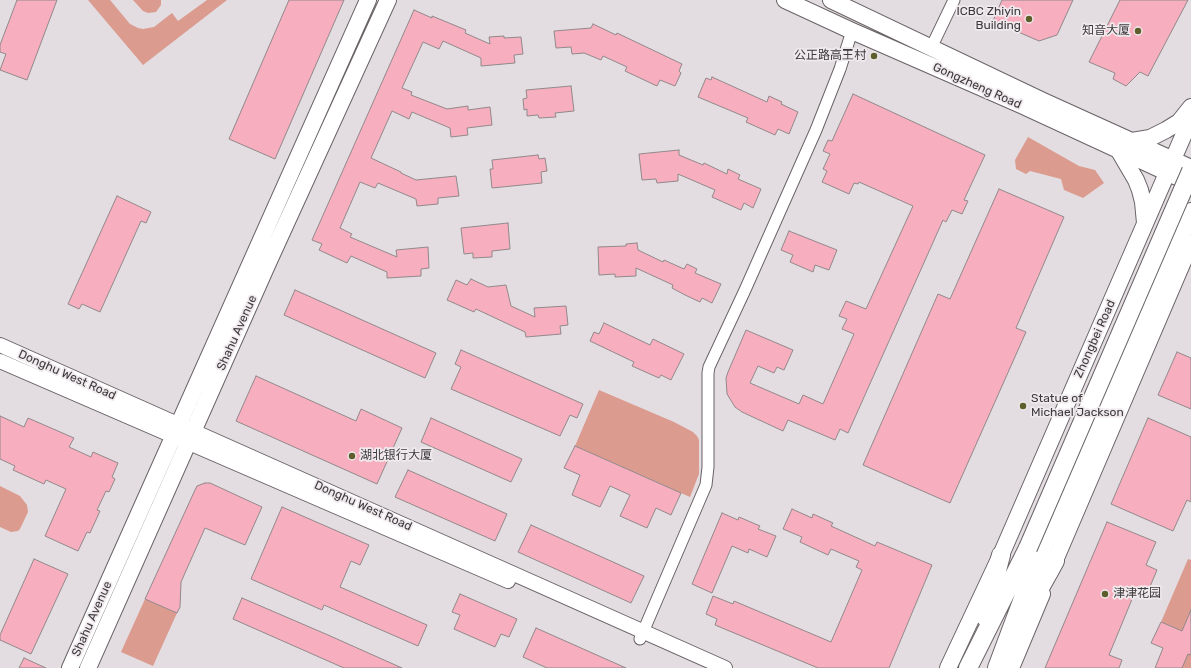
<!DOCTYPE html>
<meta charset="utf-8">
<style>
body{margin:0}
canvas{display:block;background:#e3dce0}
</style>
<canvas width="1191" height="668"></canvas>
<script>
const ctx = document.querySelector('canvas').getContext('2d');
ctx.lineJoin = 'round';
function paint(path, color) {
  ctx.fillStyle = color;
  ctx.fill(path, 'evenodd');
}
function shape(rows) {
  const path = new Path2D();
  for (const r of rows) {
    path.moveTo(r[0], r[1]);
    for (let i = 2; i < r.length; i += 2) path.lineTo(r[i], r[i + 1]);
  }
  return path;
}
function strokePath(path, color, width, dash) {
  ctx.strokeStyle = color;
  ctx.lineWidth = width;
  ctx.lineCap = dash ? 'butt' : 'round';
  ctx.setLineDash(dash || []);
  ctx.stroke(path);
}
function write(font, color, halo, rows, align = 'center') {
  ctx.font = font + ' Rubik,"Noto Sans SC",sans-serif';
  ctx.lineWidth = 3.5;
  ctx.setLineDash([]);
  ctx.textBaseline = 'middle';
  ctx.strokeStyle = halo;
  ctx.fillStyle = color;
  for (const [text, x, y, turn = 0] of rows) {
    ctx.save();
    ctx.translate(x, y);
    ctx.rotate((+turn || 0) * Math.PI / 180);
    ctx.textAlign = isNaN(turn) ? turn : align;
    if (halo) ctx.strokeText(text, 0, 0);
    ctx.fillText(text, 0, 0);
    ctx.restore();
  }
}
const green = shape([
 [88,0,110,0,130,24,138,28,143,29,154,27,172,13,178,21,207,0,227,0,143,65],
 [133,0,161,0,161,5,156,12,148,13,143,11],
 [1028,137,1079,166,1095,170,1104,183,1083,198,1064,190,1061,179,1030,171,1026,174,1016,169,1015,160],
 [599,390,674,422,693,432,697,436,699,440,699,474,690,497,575,446],
 [0,486,20,496,27,505,28,512,20,529,18,531,11,532,0,527],
 [1188,559,1191,560,1191,627,1182,631,1161,622],
 [145,599,177,613,153,666,121,652],
 [1175,648,1191,655,1191,668,1182,668]
]);
const building = shape([
 [17,0,57,0,27,80,0,70,6,54,0,52,0,45,17,0],
 [289,0,344,0,275,159,229,139,289,0],
 [1002,0,1073,0,1057,35,1039,41,993,21,1002,0],
 [1120,0,1188,0,1148,76,1140,72,1126,86,1113,79,1115,73,1089,62,1120,0],
 [414,10,432,18,432,16,466,30,465,33,490,44,489,37,504,36,504,38,521,37,523,54,514,55,515,63,481,66,481,58,443,41,439,49,423,42,402,88,412,92,411,95,447,109,468,106,468,110,490,107,492,125,467,128,468,135,451,137,450,128,412,112,409,119,392,111,371,158,401,172,401,173,416,180,456,176,459,196,438,198,438,204,417,206,416,199,378,183,375,188,360,182,340,228,352,234,350,237,397,257,396,250,428,247,429,268,421,269,421,276,387,278,387,272,351,256,347,263,319,250,322,244,312,240,414,10],
 [593,24,616,35,617,33,682,64,679,71,681,73,675,86,660,80,657,86,625,71,627,67,603,56,601,60,584,53,572,54,571,47,556,48,554,31,591,28,593,24],
 [712,77,767,102,769,96,782,102,781,104,798,112,789,134,778,129,775,135,746,122,748,118,698,97,706,78,711,80,712,77],
 [571,86,574,111,555,113,556,117,539,118,538,115,527,116,527,109,524,110,523,99,527,98,526,90,571,86],
 [853,94,985,155,964,200,968,201,962,214,952,210,946,222,943,220,848,433,840,429,835,440,788,420,783,431,742,412,735,407,727,394,726,378,728,372,746,330,793,350,784,370,777,367,774,373,758,366,750,383,799,404,803,395,823,404,854,334,842,329,847,319,839,316,846,301,866,309,913,206,859,182,858,184,854,183,849,194,822,182,827,171,823,169,830,154,823,151,828,140,832,141,853,94],
 [679,150,679,155,703,165,704,163,727,174,728,169,740,175,738,179,761,189,753,208,744,203,741,210,712,197,715,190,678,174,678,181,657,183,656,179,642,180,639,154,679,150],
 [538,155,539,159,545,158,547,171,541,172,542,183,492,188,490,169,493,169,492,160,538,155],
 [999,189,1064,217,1016,328,1026,332,950,503,863,465,938,294,950,299,999,189],
 [117,196,151,212,146,223,141,221,100,312,82,304,79,309,68,304,117,196],
 [508,223,510,249,492,251,492,257,473,258,473,253,464,254,461,228,508,223],
 [789,231,837,250,829,270,815,265,813,272,790,262,793,255,781,250,789,231],
 [637,243,638,250,663,262,664,260,684,269,687,264,697,269,695,273,721,284,712,303,702,298,700,302,685,295,672,288,673,285,636,268,636,276,615,277,615,274,599,275,598,247,626,246,626,244,637,243],
 [471,279,488,287,506,285,511,306,535,317,534,308,566,306,568,325,560,326,561,334,526,337,525,332,476,309,474,312,447,300,456,280,467,285,471,279],
 [295,290,436,353,425,378,284,315,295,290],
 [604,323,650,345,653,339,684,354,671,380,661,375,659,378,632,366,634,362,590,341,594,332,599,334,604,323],
 [461,350,583,404,577,418,570,415,560,436,451,389,461,367,455,364,461,350],
 [1177,352,1191,358,1191,409,1158,395,1177,352],
 [256,376,356,421,361,409,402,428,377,484,236,421,256,376],
 [0,416,24,427,28,418,74,438,69,447,91,457,93,452,118,463,112,477,115,479,109,492,106,491,97,510,100,511,90,533,87,532,78,551,45,536,66,489,46,480,44,484,13,470,15,466,0,459,0,416],
 [431,418,522,459,511,482,421,442,431,418],
 [1148,418,1191,437,1191,502,1187,500,1173,531,1111,504,1148,418],
 [575,446,681,493,671,515,656,508,647,528,620,516,630,495,610,486,600,507,572,495,580,475,564,468,575,446],
 [408,470,507,514,495,541,395,497,408,470],
 [205,483,210,483,262,507,245,545,205,528,181,582,180,607,177,613,145,599,195,490,197,486,205,483],
 [282,507,369,545,360,565,351,561,340,587,427,625,418,646,324,605,322,610,251,579,282,507],
 [792,509,812,518,813,514,833,523,831,526,875,546,877,542,932,565,889,668,818,668,715,625,717,619,706,614,713,596,733,604,734,601,831,642,862,570,856,567,859,561,831,549,828,555,800,542,802,537,783,529,792,509],
 [722,513,738,520,739,517,760,526,758,529,776,536,767,557,749,549,748,553,732,546,712,593,692,584,722,513],
 [1107,522,1156,542,1146,565,1157,570,1146,596,1135,592,1109,655,1122,660,1119,668,1045,668,1107,522],
 [531,525,644,576,631,603,518,552,531,525],
 [34,559,68,574,31,654,0,640,0,635,34,559],
 [460,594,517,619,509,637,501,634,495,647,454,629,460,615,452,612,460,594],
 [242,598,328,635,402,668,344,668,319,657,233,619,242,598],
 [1191,610,1191,655,1188,654,1182,668,1155,668,1163,648,1151,643,1161,622,1182,631,1191,610],
 [536,628,626,668,547,668,523,657,536,628],
 [24,658,46,668,19,668,24,658]
]);
const minor = shape([
 [931,48,954,0],
 [640,639,706,485,708,467,708,373,709,367,745,290,816,130,840,69,852,31]
]);
const tertiary = shape([
 [0,345,725,668],
 [0,361,508,581]
]);
const secondary = shape([
 [785,0,852,31,1021,105,1177,177],
 [831,0,1043,101,1191,168],
 [1132,141,1150,138,1166,130,1179,122,1191,107],
 [1119,151,1136,180,1140,190,1143,202,1145,223],
 [1050,572,1191,243],
 [70,668,368,0],
 [88,668,268,263,388,0],
 [948,668,1001,555,1191,118],
 [1011,668,1042,594]
]);
const primary = shape([
 [1030,606,1055,561],
 [985,617,1001,555],
 [968,668,1028,548],
 [997,668,1040,553,1191,212]
]);
const primaryBridge = shape([
 [1028,548,1191,171]
]);
const markers = [
 [1029,19,4,"#5d5e2b"],
 [1138,31,4,"#5d5e2b"],
 [874,56,4,"#5d5e2b"],
 [1023,406,4,"#5d5e2b"],
 [352,456,4,"#5d5e2b"],
 [1105,594,4,"#5d5e2b"]
];
const poiNames = [
 ["ICBC Zhiyin",1021,12],
 ["Building",1021,26],
 ["知音大厦",1130,31],
 ["公正路高王村",866,56],
 ["Statue of",1031,399,"left"],
 ["Michael Jackson",1031,413,"left"],
 ["湖北银行大厦",360,456,"left"],
 ["津津花园",1113,594,"left"]
];
const streetNames = [
 ["Gongzheng Road",977,86,24],
 ["Shahu Avenue",237,333,-66],
 ["Zhongbei Road",1095,339,-66],
 ["Donghu West Road",67,375,24],
 ["Donghu West Road",363,506,24],
 ["Shahu Avenue",92,619,-66]
];
paint(green, '#db9b8f');
paint(building, '#f7aebe');
strokePath(building, '#91898b', 1);
strokePath(minor, '#696367', 13);
strokePath(tertiary, '#696367', 16);
strokePath(secondary, '#696367', 18);
strokePath(primary, '#696367', 20);
strokePath(minor, '#fff', 11);
strokePath(tertiary, '#fff', 14);
strokePath(secondary, '#fff', 16);
strokePath(primary, '#fff', 18);
strokePath(primaryBridge, '#696367', 20, []);
strokePath(primaryBridge, '#fff', 18);
for (const [x, y, r, color] of markers) {
  const dot = new Path2D();
  dot.arc(x, y, r, 0, 2 * Math.PI);
  ctx.fillStyle = color;
  ctx.fill(dot);
  strokePath(dot, '#f0e9ed', 1.5);
}
write('12px', '#3c3a3b', '#f0e9ed', poiNames, 'right');
write('12px', '#3c3a3b', '#f0e9ed', streetNames);
</script>
